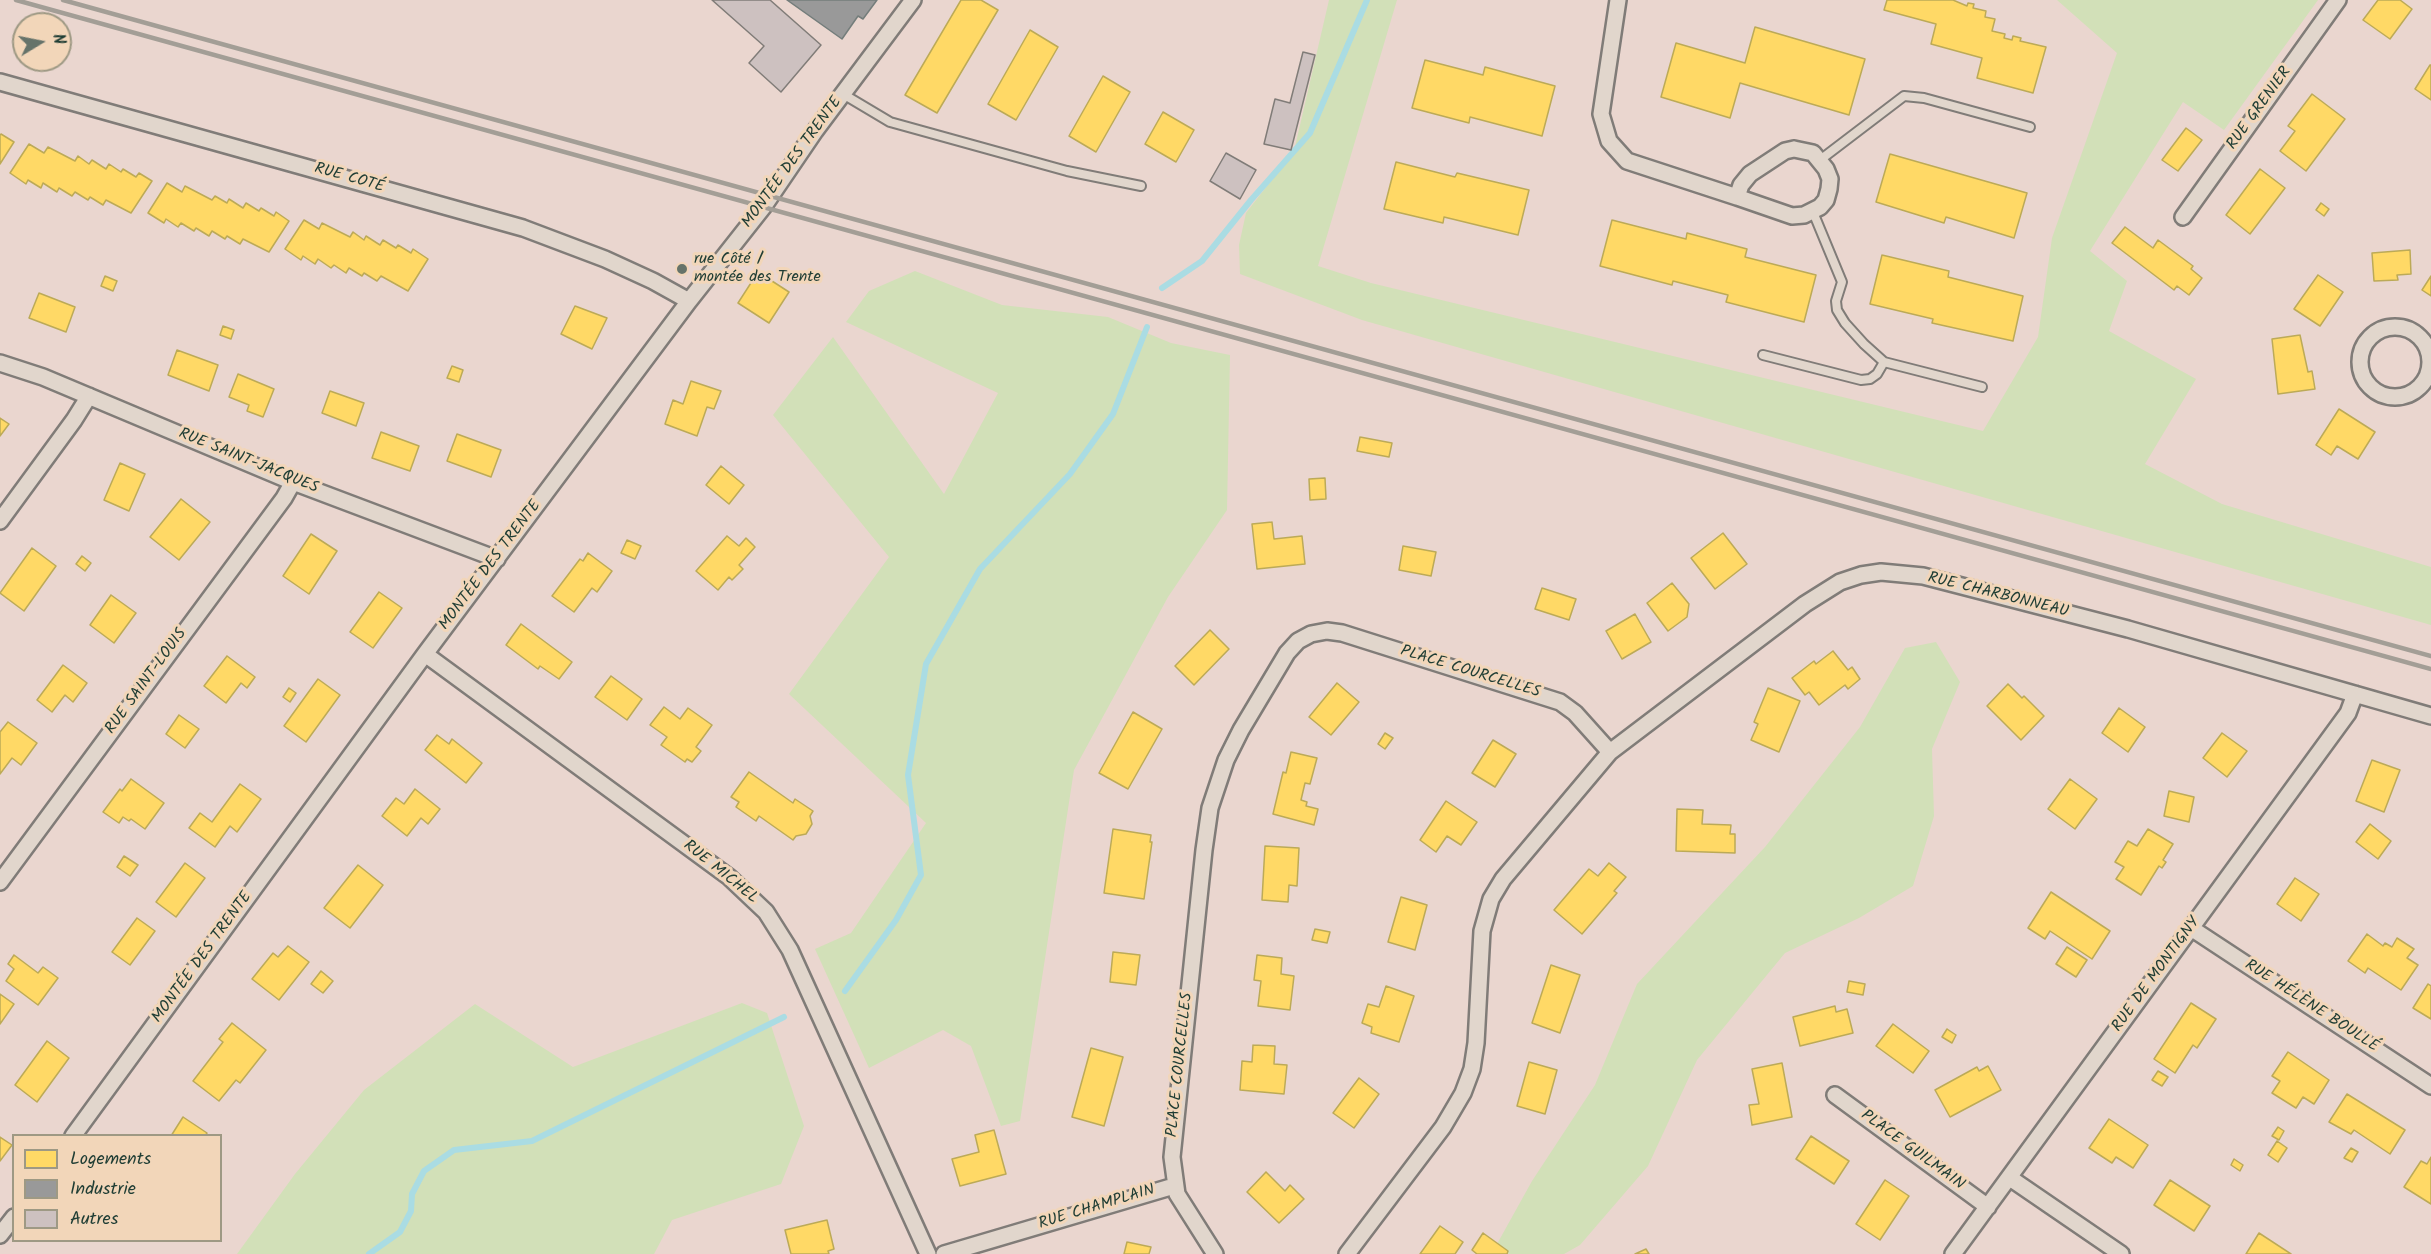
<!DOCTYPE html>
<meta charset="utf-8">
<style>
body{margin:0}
#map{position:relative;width:2431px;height:1254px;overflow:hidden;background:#ead6cf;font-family:Kalam,sans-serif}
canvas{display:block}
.legend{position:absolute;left:12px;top:1134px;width:210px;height:108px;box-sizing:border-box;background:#f2d6b9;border:2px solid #9e9984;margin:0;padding:8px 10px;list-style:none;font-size:18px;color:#1f3d34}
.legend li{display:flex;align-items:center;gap:12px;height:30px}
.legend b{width:30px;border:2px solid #9e9984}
.north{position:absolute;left:12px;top:12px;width:60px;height:60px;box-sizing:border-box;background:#f2d6b9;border:2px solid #9e9984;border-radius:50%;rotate:80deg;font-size:16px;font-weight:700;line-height:24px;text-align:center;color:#1f3d34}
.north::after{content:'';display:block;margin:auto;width:21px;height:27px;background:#66736a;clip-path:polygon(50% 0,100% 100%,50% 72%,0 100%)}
</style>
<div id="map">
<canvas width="2431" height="1254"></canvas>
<ul class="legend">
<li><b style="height:16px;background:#ffd966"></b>Logements</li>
<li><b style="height:16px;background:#999"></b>Industrie</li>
<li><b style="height:16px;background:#cdc1c0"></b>Autres</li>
</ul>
<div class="north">N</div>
</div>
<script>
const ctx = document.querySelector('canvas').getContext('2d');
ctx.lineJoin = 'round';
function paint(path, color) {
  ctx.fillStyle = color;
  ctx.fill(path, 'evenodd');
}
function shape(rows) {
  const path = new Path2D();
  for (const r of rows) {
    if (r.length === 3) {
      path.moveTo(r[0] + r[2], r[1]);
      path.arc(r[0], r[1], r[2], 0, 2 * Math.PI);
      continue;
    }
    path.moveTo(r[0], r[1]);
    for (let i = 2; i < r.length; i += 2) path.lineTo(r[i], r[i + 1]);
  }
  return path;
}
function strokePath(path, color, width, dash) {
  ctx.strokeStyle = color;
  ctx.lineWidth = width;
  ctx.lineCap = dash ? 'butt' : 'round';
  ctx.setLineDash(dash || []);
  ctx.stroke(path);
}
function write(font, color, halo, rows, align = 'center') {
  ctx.font = font + ' Kalam,sans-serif';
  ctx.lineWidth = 6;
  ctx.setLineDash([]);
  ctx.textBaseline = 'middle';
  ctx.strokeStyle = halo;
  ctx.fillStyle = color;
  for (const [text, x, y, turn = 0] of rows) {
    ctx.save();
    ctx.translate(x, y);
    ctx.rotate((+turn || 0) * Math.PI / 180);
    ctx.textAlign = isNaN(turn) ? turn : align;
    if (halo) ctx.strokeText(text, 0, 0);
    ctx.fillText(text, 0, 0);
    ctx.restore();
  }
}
const green = shape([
 [1329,0,1397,0,1318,266,1371,283,1983,431,2038,337,2052,238,2117,53,2057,0,2318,0,2224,130,2183,102,2090,251,2127,281,2109,331,2196,379,2145,464,2222,504,2431,567,2431,625,1362,320,1240,274,1239,245,1246,213,1294,151],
 [915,271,1002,305,1108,317,1171,343,1230,355,1227,510,1168,597,1074,770,1020,1121,1001,1126,971,1046,943,1030,869,1068,815,949,851,933,926,823,789,694,889,557,773,415,833,337,944,494,998,393,846,322,869,291],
 [1936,642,1960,682,1932,749,1934,816,1913,886,1859,918,1785,953,1697,1060,1648,1166,1580,1245,1564,1254,1505,1254,1497,1244,1532,1181,1595,1085,1637,984,1765,847,1860,727,1905,648],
 [742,1003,767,1013,804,1126,781,1184,672,1220,654,1254,237,1254,295,1174,364,1090,475,1004,573,1067]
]);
const homes = shape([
 [961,0,981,0,998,10,937,113,905,95,961,0],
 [1887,0,1953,0,1967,6,1968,3,1974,4,1973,8,1986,11,1985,17,1995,19,1992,31,2005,34,2004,38,2012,40,2013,36,2021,38,2020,41,2046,47,2033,93,1977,78,1982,58,1931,44,1936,24,1884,10,1887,0],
 [2378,0,2400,0,2412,9,2390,39,2363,20,2378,0],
 [1755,27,1865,59,1849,115,1740,83,1730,118,1661,97,1676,43,1745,63,1755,27],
 [1030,30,1058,47,1016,120,988,104,1030,30],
 [1425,60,1483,75,1485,67,1555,86,1542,136,1470,117,1469,123,1412,108,1425,60],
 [2430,65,2431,65,2431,100,2415,89,2430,65],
 [1103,76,1130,92,1096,152,1069,136,1103,76],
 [2312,94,2345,119,2306,171,2280,151,2295,131,2288,126,2312,94],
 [1163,112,1194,130,1176,162,1145,144,1163,112],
 [2186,128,2202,140,2178,171,2162,160,2186,128],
 [1,134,14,142,0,164,0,135,1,134],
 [29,144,44,153,48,147,75,161,78,156,89,164,92,160,106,169,109,164,121,172,123,169,136,177,139,173,152,181,131,213,106,200,103,205,90,197,88,200,75,192,72,196,59,188,57,192,43,183,41,188,28,180,26,184,10,173,29,144],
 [1890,154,2027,193,2014,238,1946,217,1944,223,1876,202,1890,154],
 [1396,162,1455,177,1457,173,1529,190,1518,235,1444,217,1443,223,1384,209,1396,162],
 [2260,169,2285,188,2250,234,2226,215,2260,169],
 [167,183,182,192,185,186,212,200,215,196,227,203,229,199,243,208,246,203,259,211,261,208,274,216,276,212,289,221,269,252,243,239,240,244,227,236,225,239,212,231,209,236,196,228,194,231,181,223,178,227,166,219,164,223,148,213,167,183],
 [2321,203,2329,209,2324,216,2316,210,2321,203],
 [304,220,319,229,322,223,350,237,353,232,364,240,366,236,380,245,383,240,396,248,398,245,411,253,413,249,428,259,408,291,381,276,377,281,364,273,362,276,349,268,346,273,334,265,331,268,318,259,315,264,303,256,301,260,285,249,304,220],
 [1612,220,1686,239,1687,233,1747,249,1745,257,1816,275,1804,322,1726,302,1728,295,1673,281,1672,285,1600,266,1612,220],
 [2125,227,2153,248,2158,240,2193,266,2191,269,2202,278,2189,295,2177,286,2174,290,2112,243,2125,227],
 [2410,250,2411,274,2397,275,2398,280,2374,281,2372,253,2410,250],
 [1882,255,1949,271,1948,277,2023,296,2013,341,1932,323,1933,319,1870,304,1882,255],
 [758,272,789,292,769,323,738,303,758,272],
 [2318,275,2343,292,2320,326,2294,309,2318,275],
 [105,276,117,281,113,291,101,286,105,276],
 [2431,276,2431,296,2422,290,2431,276],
 [39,293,75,307,66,332,29,318,39,293],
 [575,306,607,318,592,349,561,334,575,306],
 [223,326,234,330,231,339,220,335,223,326],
 [2300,335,2308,372,2312,371,2315,389,2278,394,2272,339,2300,335],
 [177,350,218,365,209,391,168,375,177,350],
 [452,366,463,370,459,382,447,378,452,366],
 [238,374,274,389,263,417,247,411,249,405,229,397,238,374],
 [691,381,721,391,714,409,707,407,697,436,665,424,673,400,683,404,691,381],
 [330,391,364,403,356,426,322,413,330,391],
 [2339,409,2375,432,2358,459,2337,446,2331,455,2316,445,2339,409],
 [0,418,9,424,0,436,0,418],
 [381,432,419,446,410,471,372,458,381,432],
 [457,434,501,450,491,477,447,461,457,434],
 [1360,437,1392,443,1389,457,1357,451,1360,437],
 [120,463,145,474,129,511,104,500,120,463],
 [721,466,744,485,729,504,706,485,721,466],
 [1325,478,1326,499,1310,500,1309,479,1325,478],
 [181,499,210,522,179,560,150,537,181,499],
 [1272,522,1274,539,1302,536,1305,564,1257,569,1252,524,1272,522],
 [1723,533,1747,564,1715,589,1691,558,1723,533],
 [311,534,337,551,309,594,283,576,311,534],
 [727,536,739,546,746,538,755,547,739,565,743,569,732,580,729,577,718,590,696,571,727,536],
 [627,540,641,546,635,559,621,553,627,540],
 [1403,546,1436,552,1431,576,1399,570,1403,546],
 [32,548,56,566,24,611,0,593,32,548],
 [588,553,612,571,597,592,592,588,574,612,552,596,580,559,583,561,588,553],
 [82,556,91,563,85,571,76,564,82,556],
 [1672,583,1689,604,1687,617,1668,631,1647,603,1672,583],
 [1542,588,1576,599,1569,620,1535,609,1542,588],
 [379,592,402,608,373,648,350,632,379,592],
 [111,595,136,613,114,643,90,625,111,595],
 [1635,614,1651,642,1622,659,1606,631,1635,614],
 [521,624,572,662,559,679,540,666,538,669,506,645,521,624],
 [1210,630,1229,649,1194,685,1175,666,1210,630],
 [1833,651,1848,670,1852,667,1860,679,1848,689,1845,685,1819,705,1809,692,1805,695,1792,678,1814,661,1816,664,1833,651],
 [227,656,255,677,247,688,241,683,226,703,204,686,227,656],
 [63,665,87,683,73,702,65,695,52,712,37,700,63,665],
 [611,676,642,699,627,720,595,697,611,676],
 [318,679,340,695,306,742,284,726,318,679],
 [1337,683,1359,702,1331,735,1309,717,1337,683],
 [2008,684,2022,698,2024,696,2044,716,2021,740,1987,706,2008,684],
 [289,688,296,693,290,702,283,697,289,688],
 [1768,688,1800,701,1779,752,1751,740,1758,724,1754,722,1768,688],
 [664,707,680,719,688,708,712,725,696,747,701,751,692,762,687,759,685,762,661,745,667,737,650,725,664,707],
 [2119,708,2145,727,2128,752,2102,733,2119,708],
 [1133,712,1162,729,1128,789,1099,773,1133,712],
 [179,715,199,729,185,748,166,734,179,715],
 [8,722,37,743,21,765,12,758,0,774,0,732,8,722],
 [1385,733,1393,738,1385,749,1378,744,1385,733],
 [2222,733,2247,751,2227,777,2203,758,2222,733],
 [437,735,449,744,452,739,482,763,466,783,425,750,437,735],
 [1493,740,1516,754,1495,787,1472,773,1493,740],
 [1291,752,1317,758,1310,784,1305,783,1301,800,1307,802,1306,806,1318,809,1314,825,1273,814,1283,772,1286,773,1291,752],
 [2372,760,2400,770,2384,812,2356,801,2372,760],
 [749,772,793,803,795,799,813,811,810,816,812,824,806,834,796,836,793,840,759,816,756,821,736,807,739,802,731,797,749,772],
 [131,779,164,803,145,829,131,819,129,821,123,817,119,823,103,812,120,789,122,791,131,779],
 [2070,779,2097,799,2075,829,2048,809,2070,779],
 [240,784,261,799,237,832,230,826,215,847,189,828,200,813,212,822,240,784],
 [415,789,440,809,428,824,421,818,407,836,382,816,396,798,404,804,415,789],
 [2169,791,2194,797,2189,822,2164,816,2169,791],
 [1446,801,1477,822,1461,845,1447,836,1436,852,1420,840,1446,801],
 [1677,809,1703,810,1702,824,1731,825,1730,834,1735,834,1735,853,1676,851,1677,809],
 [2370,824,2391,841,2378,859,2356,842,2370,824],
 [1113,829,1151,835,1150,842,1152,842,1144,899,1104,893,1113,829],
 [2148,829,2173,844,2163,860,2166,862,2162,868,2159,866,2141,895,2116,879,2124,867,2115,862,2128,841,2137,846,2148,829],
 [1265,846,1299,848,1297,886,1289,885,1288,902,1262,900,1265,846],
 [124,856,138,865,130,876,117,867,124,856],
 [185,863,205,878,176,917,156,902,185,863],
 [1609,863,1626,877,1614,891,1617,893,1582,934,1554,910,1589,869,1598,876,1609,863],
 [358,865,383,885,350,928,324,908,358,865],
 [2295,878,2319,894,2301,921,2277,904,2295,878],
 [2051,892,2110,931,2092,959,2050,931,2045,939,2028,928,2051,892],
 [1401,897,1427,905,1415,950,1388,942,1401,897],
 [137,918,155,931,130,965,112,952,137,918],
 [1315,929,1330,932,1327,943,1312,940,1315,929],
 [2367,934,2383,946,2385,943,2392,947,2397,938,2414,949,2407,958,2418,965,2401,990,2368,968,2365,973,2348,961,2367,934],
 [288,946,309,962,279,1000,252,979,273,953,278,957,288,946],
 [2067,947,2087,960,2076,977,2056,964,2067,947],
 [1113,952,1140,955,1136,985,1110,982,1113,952],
 [14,955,38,973,43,967,58,978,38,1005,6,981,14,969,8,964,14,955],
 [1257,955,1282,958,1281,974,1294,976,1290,1010,1258,1006,1261,981,1254,980,1257,955],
 [1551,965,1580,975,1560,1033,1532,1023,1551,965],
 [321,971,333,981,323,993,311,984,321,971],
 [1849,981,1865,984,1863,995,1847,992,1849,981],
 [2428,984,2431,986,2431,1019,2413,1008,2428,984],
 [1386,986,1414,996,1399,1042,1371,1033,1372,1027,1362,1023,1368,1004,1379,1007,1386,986],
 [0,994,14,1004,0,1024,0,994],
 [2191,1003,2216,1019,2197,1048,2193,1045,2175,1073,2154,1059,2191,1003],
 [1835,1006,1836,1012,1847,1009,1853,1033,1800,1046,1793,1017,1835,1006],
 [232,1023,266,1050,240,1083,236,1080,219,1101,193,1081,223,1042,219,1039,232,1023],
 [1893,1024,1929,1051,1913,1073,1876,1046,1893,1024],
 [1947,1029,1956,1035,1952,1043,1942,1037,1947,1029],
 [47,1041,69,1058,37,1102,15,1085,47,1041],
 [1253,1045,1275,1046,1274,1064,1287,1065,1284,1094,1240,1090,1242,1061,1252,1062,1253,1045],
 [1091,1048,1123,1057,1104,1126,1072,1117,1091,1048],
 [2288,1052,2329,1080,2314,1104,2303,1097,2296,1108,2272,1093,2280,1081,2272,1076,2288,1052],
 [1529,1062,1557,1070,1545,1114,1517,1106,1529,1062],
 [1782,1063,1792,1117,1752,1125,1749,1105,1759,1104,1752,1069,1782,1063],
 [1988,1066,2001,1090,1950,1117,1935,1090,1977,1067,1979,1071,1988,1066],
 [2158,1071,2168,1077,2162,1086,2152,1080,2158,1071],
 [1359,1078,1379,1094,1354,1128,1333,1113,1359,1078],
 [2347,1094,2405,1130,2390,1154,2354,1130,2351,1134,2329,1122,2347,1094],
 [183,1117,207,1133,205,1136,171,1136,183,1117],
 [2109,1119,2148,1145,2133,1168,2116,1157,2112,1163,2089,1148,2109,1119],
 [2278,1127,2284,1131,2279,1140,2272,1136,2278,1127],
 [994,1130,1006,1174,960,1186,952,1159,979,1152,975,1135,994,1130],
 [1811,1136,1849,1161,1834,1184,1796,1159,1811,1136],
 [0,1137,12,1145,0,1161,0,1137],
 [2277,1141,2287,1148,2278,1162,2268,1155,2277,1141],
 [2351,1148,2358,1152,2352,1162,2344,1158,2351,1148],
 [2431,1157,2431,1204,2404,1187,2421,1161,2427,1164,2431,1157],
 [2234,1159,2243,1165,2240,1171,2231,1165,2234,1159],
 [1266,1172,1285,1191,1290,1185,1304,1199,1279,1223,1247,1192,1266,1172],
 [1885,1180,1909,1196,1880,1240,1856,1224,1885,1180],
 [2170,1180,2210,1206,2194,1231,2154,1205,2170,1180],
 [827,1220,834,1249,828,1251,829,1254,791,1254,785,1230,827,1220],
 [1440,1226,1463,1242,1455,1254,1420,1254,1440,1226],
 [1483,1233,1508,1251,1507,1254,1477,1254,1472,1250,1483,1233],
 [2259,1233,2291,1254,2246,1254,2259,1233],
 [1127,1242,1151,1247,1149,1254,1124,1254,1127,1242],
 [1646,1249,1649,1254,1635,1254,1646,1249]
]);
const industry = shape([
 [787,0,877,0,863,19,858,16,842,39,787,0]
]);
const stream = shape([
 [1162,288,1202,261,1251,200,1310,133,1367,0],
 [845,991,896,920,921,875,908,775,926,664,980,569,1070,474,1113,414,1147,327],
 [369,1254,400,1232,411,1211,412,1194,424,1171,454,1150,532,1141,784,1017]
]);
const building = shape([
 [712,0,770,0,821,45,781,92,749,63,764,46,712,0],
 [1303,52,1315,55,1291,150,1264,144,1275,99,1290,103,1303,52],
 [1226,153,1256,170,1240,199,1210,181,1226,153]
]);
const service = shape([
 [843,94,890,122,1067,171,1141,186],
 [1820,160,1904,96,1924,98,2030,127],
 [1813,212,1842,282,1836,301,1837,310,1845,323,1864,344,1884,362,1982,387],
 [1763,355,1861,380,1870,379,1877,374,1884,362]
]);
const minor = shape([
 [1618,0,1601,114,1609,141,1627,161,1737,197],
 [0,82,523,228,605,259,653,281,689,301],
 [1794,149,1813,153,1826,169,1830,179,1829,189,1826,200,1820,207,1804,215,1792,216,1737,197,1741,185,1750,174,1785,151,1794,149],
 [2183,217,2338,0],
 [2395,362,35],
 [0,363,43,377,293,482,497,559],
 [0,521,74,420,89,396],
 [425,654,729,877,766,912,790,950,928,1254],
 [0,882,284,498,293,482],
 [2191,928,2431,1086],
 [1835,1095,1988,1207],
 [73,1136,425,654,689,301,764,206,815,131,913,0],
 [2010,1178,2121,1254],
 [0,1235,14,1217],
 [944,1254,1174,1186],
 [1215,1254,1177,1194,1172,1157,1204,850,1210,808,1226,760,1241,730,1287,653,1298,641,1311,634,1327,631,1342,633,1560,702,1575,713,1610,752],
 [1347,1254,1443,1127,1463,1093,1472,1069,1476,1043,1482,931,1491,899,1503,879,1610,752,1805,604,1840,582,1861,575,1881,572,1923,576,2128,629,2431,716],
 [1953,1254,2348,713,2355,694]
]);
const rail = shape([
 [16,0,2431,669],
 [63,0,2431,656]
]);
const markers = [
 [682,269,6,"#66736a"]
];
const streetNames = [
 ["RUE GRENIER",2260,109,-54],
 ["MONTÉE DES TRENTE",793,163,-54],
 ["RUE COTÉ",349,179,16],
 ["RUE SAINT-JACQUES",248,462,22],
 ["MONTÉE DES TRENTE",491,566,-53],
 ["RUE CHARBONNEAU",1998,596,14],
 ["PLACE COURCELLES",1470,673,17],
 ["RUE SAINT-LOUIS",147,682,-54],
 ["RUE MICHEL",720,873,39],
 ["MONTÉE DES TRENTE",203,958,-54],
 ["RUE DE MONTIGNY",2157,975,-54],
 ["RUE HÉLÈNE BOULLÉ",2311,1007,33],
 ["PLACE COURCELLES",1181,1065,-84],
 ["PLACE GUILMAIN",1912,1151,36],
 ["RUE CHAMPLAIN",1097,1208,-17]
];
const poiNames = [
 ["rue Côté /",694,260],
 ["montée des Trente",694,278]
];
paint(green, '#d2e0b8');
paint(homes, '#ffd966');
strokePath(homes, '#bcaa57', 1.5);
paint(industry, '#999');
strokePath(industry, '#747d7b', 1.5);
strokePath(stream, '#aadce3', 6);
paint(building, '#cdc1c0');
strokePath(building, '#807c78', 1.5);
strokePath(service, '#807c78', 12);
strokePath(minor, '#807c78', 20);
strokePath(service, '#e1d6cc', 8);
strokePath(minor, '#e1d6cc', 15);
strokePath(rail, '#a39e96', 4.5);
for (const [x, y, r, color] of markers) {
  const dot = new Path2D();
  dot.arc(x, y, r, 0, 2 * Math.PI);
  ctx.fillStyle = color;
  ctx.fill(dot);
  strokePath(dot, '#f2d6b9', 2);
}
write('16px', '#1f3d34', '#f2d6b9', streetNames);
write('16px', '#1f3d34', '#f2d6b9', poiNames, 'left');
</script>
